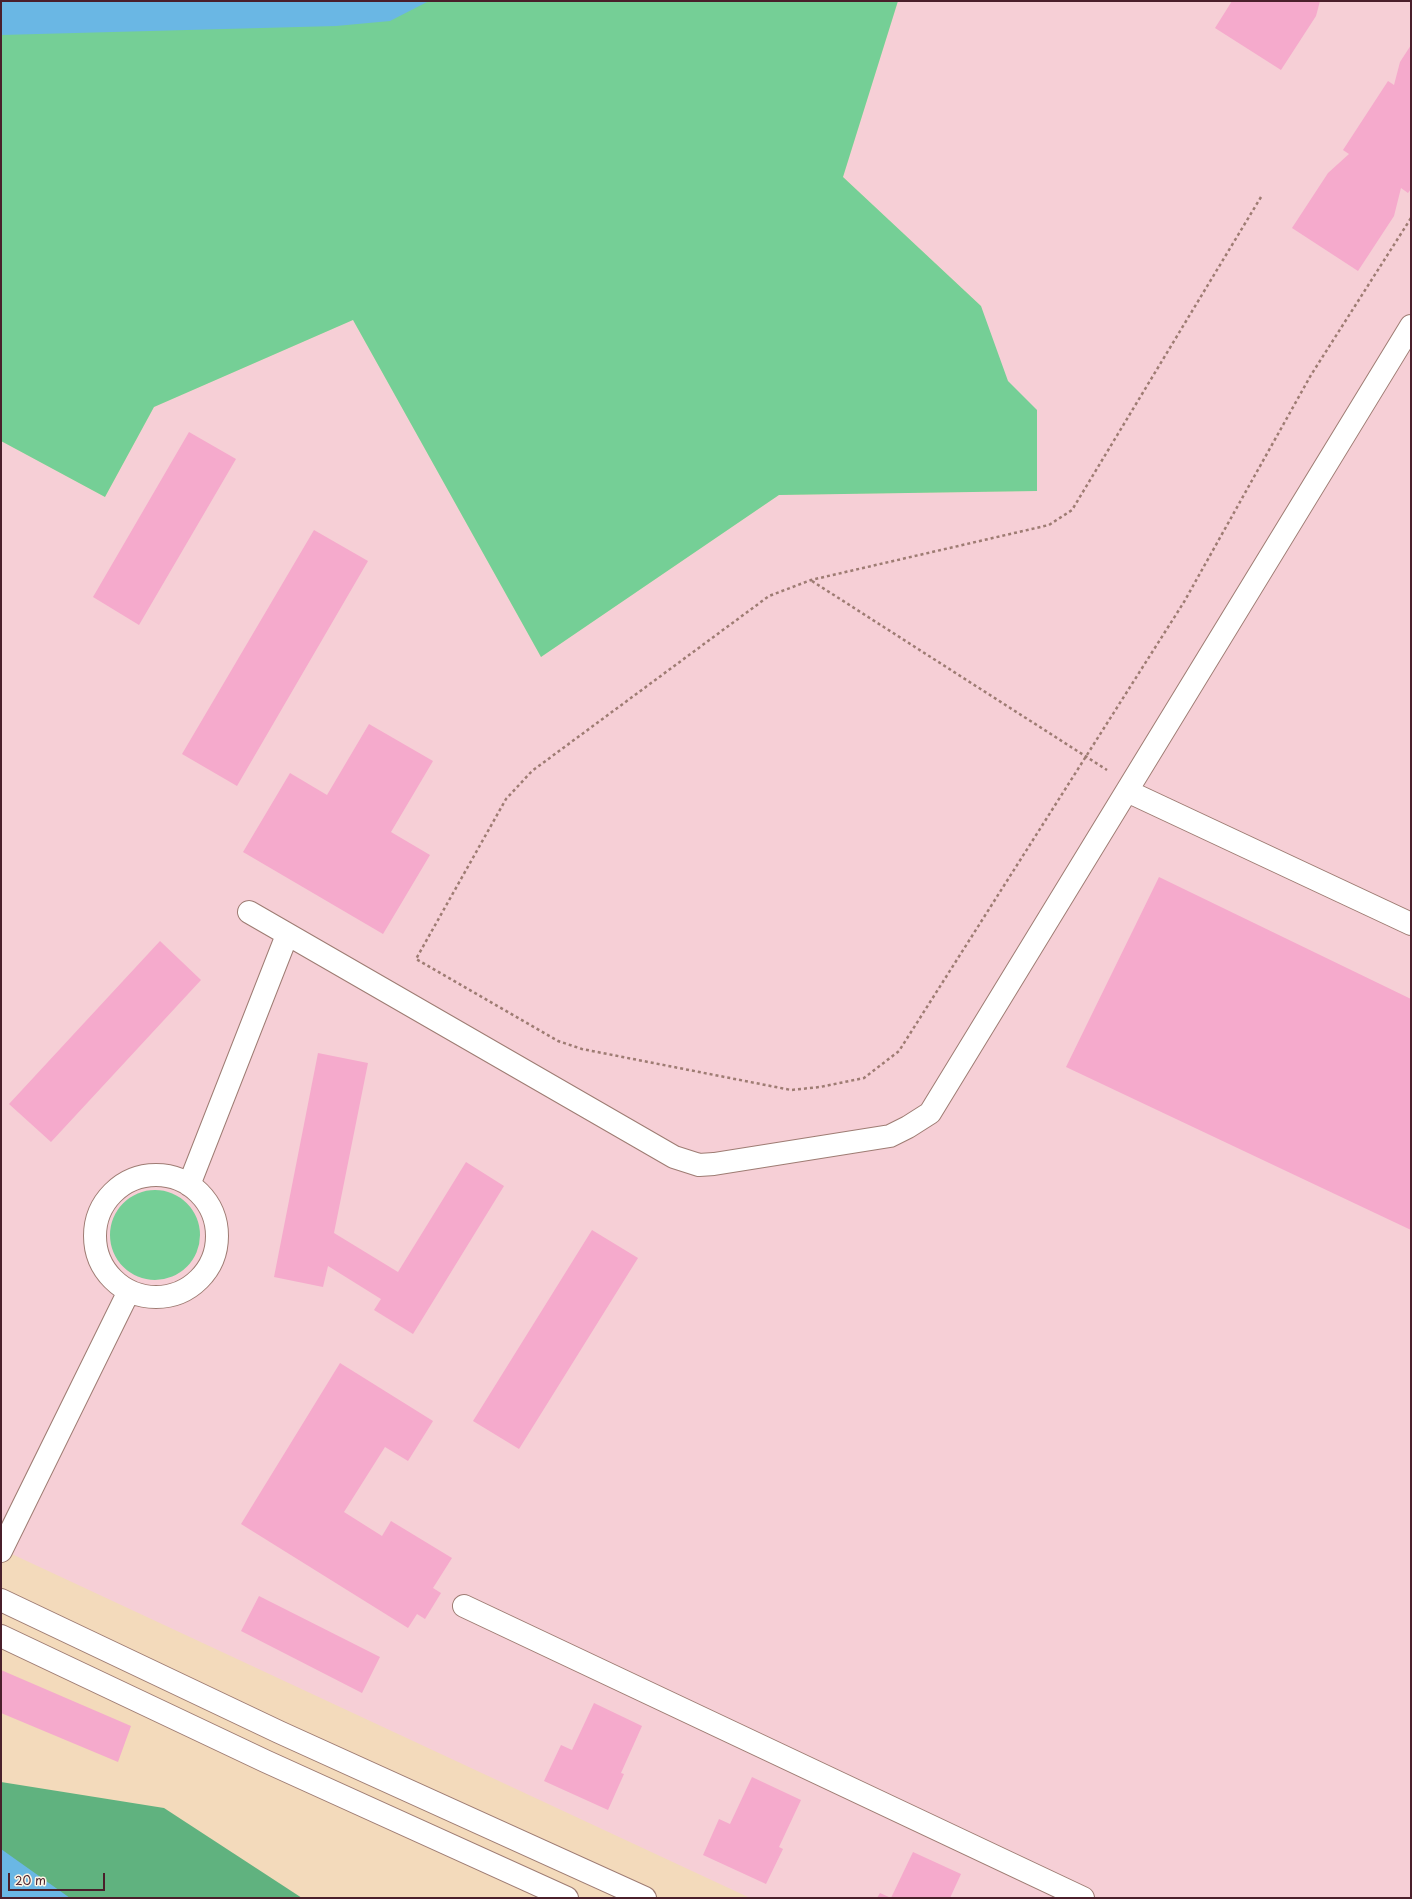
<!DOCTYPE html>
<style>
body{margin:0}
#map{position:relative;width:1412px;height:1899px;overflow:hidden;background:#f3dabb;font-family:"Playpen Sans",sans-serif}
canvas{display:block}
.frame{position:absolute;inset:0;border:2px solid #4a1f2b;pointer-events:none}
.scale{position:absolute;left:8px;top:1873px;width:97px;height:18px;box-sizing:border-box;border:2px solid #4a1f2b;border-top:0;padding-left:5px;font-size:12px;line-height:14px;white-space:nowrap;color:#4a1f2b;-webkit-text-stroke:3px #fcf5e5;paint-order:stroke}
</style>
<div id="map">
<canvas width="1412" height="1899"></canvas>
<div class="frame"></div>
<div class="scale">20 m</div>
</div>
<script>
const ctx = document.querySelector('canvas').getContext('2d');
ctx.lineJoin = 'round';
function paint(path, color) {
  ctx.fillStyle = color;
  ctx.fill(path, 'evenodd');
}
function shape(rows) {
  const path = new Path2D();
  for (const r of rows) {
    if (r.length === 3) {
      path.moveTo(r[0] + r[2], r[1]);
      path.arc(r[0], r[1], r[2], 0, 2 * Math.PI);
      continue;
    }
    path.moveTo(r[0], r[1]);
    for (let i = 2; i < r.length; i += 2) path.lineTo(r[i], r[i + 1]);
  }
  return path;
}
function strokePath(path, color, width, dash) {
  ctx.strokeStyle = color;
  ctx.lineWidth = width;
  ctx.lineCap = dash ? 'butt' : 'round';
  ctx.setLineDash(dash || []);
  ctx.stroke(path);
}
const built = shape([
 [898,1,1411,1,1411,1898,750,1898,1,1549,1,441,105,497,154,407,353,320,541,657,779,495,1037,491,988,361,981,306,843,177]
]);
const green = shape([
 [1,1,898,1,843,177,981,306,1008,381,1037,410,1037,491,779,495,541,657,353,320,154,407,105,497,1,441],
 [155,1235,45]
]);
const forest = shape([
 [1,1782,164,1808,302,1898,1,1898]
]);
const water = shape([
 [1,1,429,1,390,21,336,26,1,35],
 [1,1849,70,1898,1,1898]
]);
const building = shape([
 [1232,1,1320,1,1316,16,1281,70,1215,28],
 [1411,45,1411,189,1408,193,1401,188,1394,216,1358,271,1292,228,1328,173,1349,154,1343,150,1388,81,1394,85,1400,62],
 [189,432,236,459,139,625,93,597],
 [314,530,368,561,237,786,182,754],
 [369,724,433,761,391,832,430,855,383,934,243,852,290,773,327,795],
 [1159,877,1411,999,1411,1230,1066,1067],
 [160,941,201,980,51,1142,9,1104],
 [318,1053,368,1063,334,1233,398,1272,466,1162,504,1186,413,1334,374,1310,381,1299,328,1266,323,1287,274,1277],
 [592,1230,638,1258,519,1449,473,1421],
 [340,1363,433,1421,408,1461,385,1447,344,1512,382,1536,391,1521,452,1558,433,1588,441,1593,425,1619,417,1614,408,1628,241,1524],
 [259,1596,380,1657,362,1693,241,1631],
 [1,1670,131,1726,118,1762,1,1713],
 [594,1703,642,1726,621,1773,624,1774,608,1810,544,1781,561,1745,572,1750],
 [752,1777,801,1800,779,1847,783,1849,766,1884,703,1855,719,1819,730,1824],
 [913,1852,961,1874,950,1898,891,1898],
 [880,1893,891,1898,877,1898]
]);
const path = shape([
 [1261,197,1072,510,1049,525,811,580,769,596,532,771,506,799,416,959,558,1041,582,1049,791,1090,820,1087,864,1078,899,1051,1184,602,1311,375,1411,218],
 [812,581,1107,770]
]);
const minor = shape([
 [1127,791,1411,924],
 [249,912,674,1157,699,1165,714,1164,890,1136,908,1127,930,1113,1411,326],
 [156,1236,61],
 [189,1185,287,935],
 [1,1551,129,1291],
 [1,1600,279,1732,645,1898],
 [464,1606,1083,1898],
 [1,1636,265,1761,567,1898]
]);
paint(built, '#f6cfd6');
paint(green, '#75cf96');
paint(forest, '#60b27f');
paint(water, '#6ab7e4');
paint(building, '#f5aacc');
strokePath(minor, '#9e7c73', 24);
strokePath(path, '#9e7c73', 2.5, [3, 3]);
strokePath(minor, '#fff', 22);
</script>
